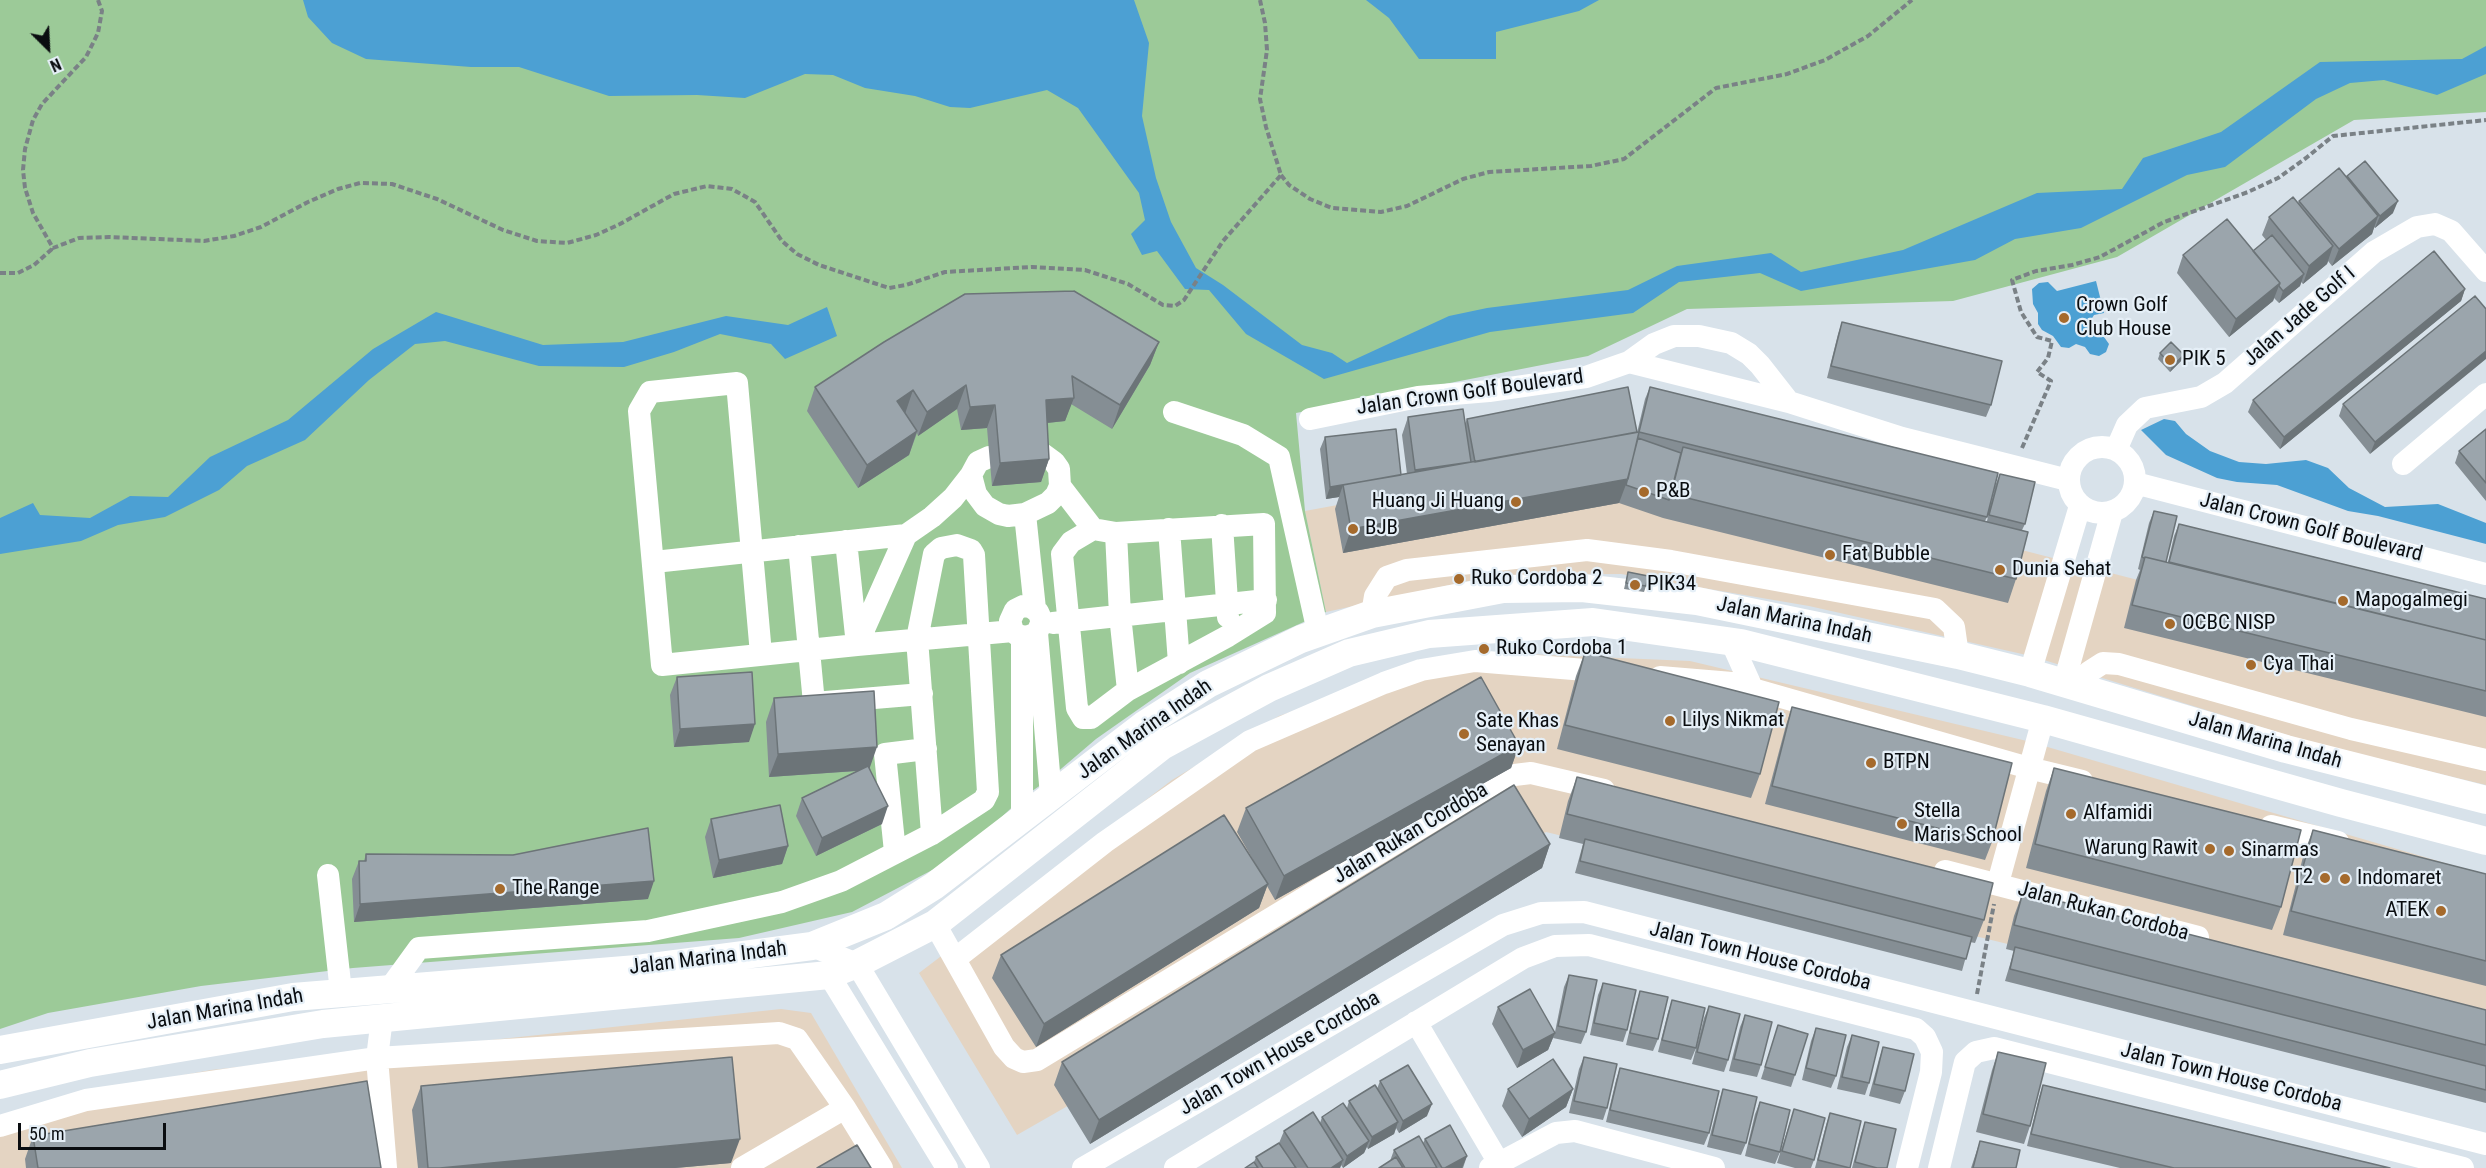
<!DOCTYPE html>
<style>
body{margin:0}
#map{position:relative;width:2486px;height:1168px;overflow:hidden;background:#d8e2ea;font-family:"Roboto Condensed",sans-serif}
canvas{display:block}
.north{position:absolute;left:18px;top:18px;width:60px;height:60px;-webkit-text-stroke:4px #e5eff7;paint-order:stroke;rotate:156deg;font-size:16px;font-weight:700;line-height:24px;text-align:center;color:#0a0d10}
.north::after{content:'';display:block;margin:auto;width:21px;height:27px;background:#0a0d10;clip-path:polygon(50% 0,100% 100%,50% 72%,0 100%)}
.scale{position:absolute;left:18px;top:1123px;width:148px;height:27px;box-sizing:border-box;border:3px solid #0a0d10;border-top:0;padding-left:8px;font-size:18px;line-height:21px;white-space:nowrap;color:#0a0d10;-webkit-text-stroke:4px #e5eff7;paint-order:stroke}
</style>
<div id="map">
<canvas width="2486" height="1168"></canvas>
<div class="north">N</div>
<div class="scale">50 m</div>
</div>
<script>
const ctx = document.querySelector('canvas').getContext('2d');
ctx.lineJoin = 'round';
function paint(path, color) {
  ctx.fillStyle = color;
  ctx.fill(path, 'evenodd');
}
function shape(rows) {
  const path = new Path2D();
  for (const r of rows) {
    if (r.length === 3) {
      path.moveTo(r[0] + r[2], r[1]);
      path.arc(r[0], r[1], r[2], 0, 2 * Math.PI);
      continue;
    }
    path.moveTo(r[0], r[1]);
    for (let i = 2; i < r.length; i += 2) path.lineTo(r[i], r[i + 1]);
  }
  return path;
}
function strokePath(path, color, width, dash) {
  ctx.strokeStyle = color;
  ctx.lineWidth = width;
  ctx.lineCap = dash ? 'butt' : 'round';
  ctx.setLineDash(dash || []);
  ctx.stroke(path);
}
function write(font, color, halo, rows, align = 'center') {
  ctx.font = font + ' "Roboto Condensed",sans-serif';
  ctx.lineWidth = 4.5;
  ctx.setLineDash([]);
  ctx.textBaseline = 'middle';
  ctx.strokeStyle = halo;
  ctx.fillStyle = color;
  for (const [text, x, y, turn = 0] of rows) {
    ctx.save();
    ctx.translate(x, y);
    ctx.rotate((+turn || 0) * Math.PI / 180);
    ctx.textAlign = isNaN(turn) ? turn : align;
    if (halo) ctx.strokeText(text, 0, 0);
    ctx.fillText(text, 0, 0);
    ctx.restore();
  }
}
const commercial = shape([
 [1635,450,2486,670,2486,785,2313,743,2031,656,1809,606,1621,574,1496,575,1326,612,1305,511],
 [1526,654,1690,661,2027,741,2486,875,2486,1060,1546,832,1017,1135,919,973,1172,780,1279,716,1404,673],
 [781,1009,811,1013,902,1168,0,1168,0,1116,59,1098,211,1070]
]);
const green = shape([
 [0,0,2486,0,2486,112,2354,120,2117,257,1953,301,1687,309,1588,356,1296,413,1305,511,1326,612,1190,673,1096,739,1048,780,1022,798,961,855,852,912,739,938,353,968,201,986,48,1013,0,1029]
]);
const water = shape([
 [303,0,1134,0,1149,43,1142,116,1156,178,1171,222,1196,268,1223,285,1302,345,1332,353,1347,363,1449,316,1487,308,1628,290,1677,266,1771,253,1801,272,1903,250,2037,193,2122,189,2143,158,2221,132,2320,62,2462,59,2486,46,2486,74,2437,95,2384,80,2350,83,2316,99,2225,167,2187,175,2081,228,2015,239,1975,260,1801,291,1760,273,1679,282,1633,313,1490,332,1324,379,1246,334,1209,290,1185,289,1157,251,1142,255,1131,234,1145,220,1139,193,1078,108,1047,90,970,108,950,107,915,96,865,88,833,75,805,74,745,98,697,95,609,96,519,67,471,67,366,59,332,43,308,17],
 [1366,0,1599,0,1579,11,1496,32,1496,59,1419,59,1389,18],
 [2096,281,2104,313,2094,315,2087,326,2099,330,2109,344,2106,352,2099,356,2090,354,2085,347,2076,344,2069,348,2061,347,2053,336,2042,330,2038,324,2038,313,2033,304,2032,289,2039,283,2048,282,2057,291],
 [827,307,837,336,785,359,771,344,720,334,674,352,624,367,539,366,445,341,415,344,369,380,305,440,247,466,219,490,165,517,118,525,81,541,0,554,0,518,33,503,40,515,90,518,130,496,168,497,210,457,288,420,373,349,436,312,543,345,623,342,726,316,788,325],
 [2164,419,2175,421,2186,434,2210,451,2239,462,2266,464,2306,460,2328,468,2349,488,2385,507,2438,504,2486,523,2486,544,2378,516,2348,511,2277,485,2237,482,2217,478,2166,455,2141,430]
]);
const path = shape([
 [98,0,102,11,98,33,86,57,42,104,33,120,25,149,23,170,25,188,33,213,53,248,79,238,109,237,204,241,234,236,261,227,308,202,338,189,360,183,392,184,437,199,503,230,537,241,567,243,596,235,620,224,674,194,707,186,732,189,755,202,782,241,797,254,819,265,889,288,906,285,945,272,1032,267,1085,270,1128,284,1163,305,1175,306,1184,300,1223,241,1281,175,1266,127,1260,99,1267,50,1265,23,1260,0],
 [1281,175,1289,185,1310,199,1332,208,1381,212,1407,206,1463,179,1489,172,1591,166,1624,159,1716,88,1787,74,1825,60,1868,36,1912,0],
 [0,273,18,273,34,265,53,248],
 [2022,448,2051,381,2037,372,2048,358,2052,341,2037,337,2021,312,2012,280,2036,271,2072,265,2100,257,2164,222,2248,192,2278,178,2306,158,2333,136,2486,120],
 [1977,994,1994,904]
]);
const minor = shape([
 [1629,362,1789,402],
 [1174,412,1243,435,1279,457,1318,632],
 [1310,419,1418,397,1489,391,1586,377,1629,362,1654,344,1674,336,1699,336,1731,343,1749,354,1760,365,1789,402,1902,438,2068,480],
 [2102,480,33],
 [2116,450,2127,425,2145,408,2201,397,2225,383,2374,252,2417,227,2435,224,2451,231,2486,271],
 [989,457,978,462,971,475,976,494,985,506,999,514,1008,516,1025,514,1048,503,1056,495,1060,486,1059,469,1054,462,1039,451],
 [2403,464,2486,394],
 [971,475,953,498,932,517,906,535,857,645,1013,631],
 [2135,483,2486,574],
 [1060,486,1093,529,1116,533,1264,524,1265,613,1228,636,1128,690,1091,718,1083,718,1077,708,1062,554,1071,542,1093,529],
 [1025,514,1035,609],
 [1222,525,1228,617],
 [1169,529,1179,663],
 [1116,533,1120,615,1128,690],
 [799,546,814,703,922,694],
 [654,562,906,535],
 [1372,614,1375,596,1387,577,1407,570,1587,550,1671,561,1935,609,1954,627,1958,655],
 [1053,623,1266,600],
 [1037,633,1026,637,1017,635,1013,631,1010,621,1015,610,1023,606,1031,607,1038,612,1042,621,1037,633,1051,796],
 [1022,637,1022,817],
 [1731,641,1753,690],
 [761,654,737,383,650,392,639,411,662,665,857,645,846,541],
 [2030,673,2080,506],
 [1660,677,1732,683,2029,768,2082,781],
 [2064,683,2112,512],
 [2077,687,2089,672,2103,663,2119,664,2351,729,2486,760],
 [2271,826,2338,842],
 [895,852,885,754,926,749],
 [1945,871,2198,937],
 [328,875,341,992],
 [1998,883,2043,719],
 [935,924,1004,1047,1014,1058,1023,1062,1037,1060,1506,776,1531,773,1604,790],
 [812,946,857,964,979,1168],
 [955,959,1105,842,1250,741,1384,683,1421,670,1475,661,1610,672],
 [829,975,947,1168],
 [390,988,419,948,648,931,782,902,841,881,932,834,984,800,988,792,974,555,971,550,957,545,941,548,934,554,917,639,932,834],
 [382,1018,377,1058,386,1168],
 [1416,1022,1502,1168],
 [0,1126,86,1100,377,1058,779,1033,797,1039,845,1108,882,1168],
 [742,1168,845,1108],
 [1083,1168,1503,925,1541,913,1584,912,2486,1144],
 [1175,1168,1523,958,1555,946,1589,945,1916,1029,1925,1037,1932,1052,1931,1072,1907,1168],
 [1490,1168,1556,1133,1575,1131,1714,1168],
 [1939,1168,1965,1062,1976,1052,1994,1048,2463,1168]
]);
const major = shape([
 [0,1050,293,997,637,969,812,946,886,916,934,886,1144,725,1208,684,1301,639,1372,614,1503,589,1582,588,1697,601,1958,655,2030,673,2286,749,2486,800],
 [0,1085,90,1063,323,1024,829,975,857,964,935,924,1162,746,1269,688,1349,653,1429,634,1593,622,1741,643,2043,719,2341,803,2486,841]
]);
const wall = shape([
 [2347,176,2393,213,2375,228,2374,227,2372,234,2332,266,2328,261,2327,264,2303,284,2301,282,2300,286,2279,303,2274,298,2273,301,2229,337,2177,273,2183,255,2253,251,2266,240,2262,235,2269,217,2298,203,2299,201,2346,177],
 [2465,289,2461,301,2280,449,2248,412,2253,400],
 [2475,296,2370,454,2339,416,2343,404],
 [1842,322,1991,405,1986,417,1827,378,1838,334],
 [1159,342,1150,365,1112,429,1071,404,1065,421,1047,423,1049,459,1041,482,992,486,987,428,961,430,957,409,918,436,917,433,909,455,858,488,807,411,815,387],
 [2160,353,2181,361,2170,372,2158,359],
 [1650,387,1987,517,1985,521,1987,521,1995,486,2000,474,2025,524,2022,530,2016,579,2008,603,1663,518,1619,503,1343,553,1335,509,1339,497,1326,499,1320,449,1325,437,1401,475,1407,474,1402,435,1408,417,1465,424,1467,419,1637,433,1645,399],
 [2486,429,2486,501,2455,463,2459,451],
 [2154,511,2166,562,2168,562,2174,536,2179,524,2486,599,2486,717,2124,628,2136,580,2140,570,2138,569,2149,523],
 [1628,572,1646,586,1644,592,1624,589],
 [1585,652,1760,774,1751,798,1557,749,1576,676],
 [677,677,749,742,674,747,670,695],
 [774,698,870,768,882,824,816,856,796,816,802,798,857,771,769,777,766,722],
 [1792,707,1992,842,1985,860,1765,804,1786,725],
 [1519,745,1511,768,1275,900,1267,886,1259,908,1036,1047,992,978,1001,955,1256,865,1237,832,1246,808],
 [2054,768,2281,907,2272,930,2026,868,2046,791],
 [1577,777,1984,920,1975,943,1970,942,1962,971,1575,873,1583,844,1559,838,1568,801],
 [711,819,788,846,782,864,713,878,705,837],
 [2313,830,2486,874,2486,986,2283,935,2304,853],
 [1550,844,1542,868,1090,1144,1054,1085,1062,1062],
 [366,854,648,899,354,922,352,879,359,861,364,861],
 [2023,892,2486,1010,2486,1103,2005,981,2014,951,2006,949,2014,916],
 [1569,975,1586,1032,1581,1044,1553,1038,1554,1035,1548,1050,1517,1068,1492,1024,1498,1007,1555,1032,1564,987],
 [1603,983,1627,1030,1623,1042,1590,1035,1598,995],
 [1640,991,1658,1039,1653,1051,1626,1045,1636,1003],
 [1672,1000,1696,1048,1691,1060,1658,1052,1668,1012],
 [1709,1006,1728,1060,1724,1072,1692,1064,1704,1018],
 [1745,1015,1761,1065,1757,1077,1729,1071,1740,1027],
 [1778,1025,1795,1075,1791,1087,1761,1079],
 [1816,1028,1836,1076,1831,1088,1802,1080,1811,1041],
 [1852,1035,1869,1083,1865,1095,1837,1089,1847,1047],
 [1883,1047,1905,1091,1900,1104,1869,1096,1879,1059],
 [1998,1052,2030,1126,2024,1144,1976,1132,1992,1070],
 [1584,1057,1607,1108,1603,1120,1569,1113,1579,1069],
 [1620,1068,1709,1133,1704,1145,1606,1122,1616,1080],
 [1380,1081,1427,1116,1399,1133,1396,1128,1394,1134,1368,1149,1367,1147,1364,1153,1343,1168,1341,1165,1340,1168,1245,1168,1254,1162,1256,1157,1279,1143,1284,1131,1320,1123,1322,1117,1347,1108,1349,1101,1377,1089],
 [2043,1085,2390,1168,2120,1168,2027,1146,2039,1097],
 [421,1086,731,1163,675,1168,418,1168,412,1110],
 [1508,1089,1573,1089,1566,1107,1522,1137,1502,1106],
 [1723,1089,1746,1143,1741,1155,1707,1147,1719,1101],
 [1760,1102,1780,1152,1775,1164,1745,1156,1755,1114],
 [1794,1109,1814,1160,1811,1168,1795,1168,1777,1163],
 [1830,1113,1849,1168,1815,1168,1826,1125],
 [1865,1122,1887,1168,1852,1168,1861,1134],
 [33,1136,381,1168,26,1168,25,1159],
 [1425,1139,1467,1156,1463,1168,1379,1168,1390,1161,1394,1150,1423,1143],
 [1980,1141,2016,1168,1971,1168]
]);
const shadedWall = shape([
 [2398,201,2393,213,2375,228,2380,216],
 [2378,216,2372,234,2332,266,2339,249],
 [2333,246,2327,264,2303,284,2309,266],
 [2304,274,2300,286,2279,303,2283,291],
 [2280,283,2273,301,2229,337,2236,319],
 [2465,289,2461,301,2280,449,2284,437],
 [1159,342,1150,365,1112,429,1120,405],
 [2486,351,2486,359,2370,454,2375,442],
 [2184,355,2181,361,2170,372,2172,366],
 [966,385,957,409,918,436,927,412],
 [913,390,905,414,897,401],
 [1074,398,1065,421,1037,424,1046,400],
 [995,405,987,428,961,430,970,407],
 [917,431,909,455,858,488,867,465],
 [1049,459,1041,482,992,486,1000,463],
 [1471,462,1409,488,1415,470],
 [1628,479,1619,503,1343,553,1351,529],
 [1343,485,1339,497,1326,499,1330,487],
 [755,724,749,742,674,747,680,729],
 [1519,745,1511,768,1275,900,1284,876],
 [877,747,869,770,769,777,778,754],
 [888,806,882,824,816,856,822,838],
 [1550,844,1542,868,1090,1144,1099,1120],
 [788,846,782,864,713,878,719,860],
 [654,881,648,899,354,922,360,904],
 [1268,884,1259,908,1036,1047,1044,1024],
 [1555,1033,1548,1050,1517,1068,1523,1050],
 [1573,1089,1566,1107,1522,1137,1529,1119],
 [1432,1104,1427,1116,1399,1133,1403,1121],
 [1398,1122,1394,1134,1368,1149,1372,1137],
 [740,1139,731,1163,675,1168,440,1168],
 [1369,1141,1364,1153,1343,1168,1347,1156],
 [1467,1156,1462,1168,1445,1168],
 [1343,1160,1340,1168,1331,1168]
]);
const building = shape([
 [2365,161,2398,201,2380,216,2347,176,2365,161],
 [2339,168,2378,216,2339,249,2299,201,2339,168],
 [2293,197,2333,246,2309,266,2269,217,2293,197],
 [2227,219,2280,283,2236,319,2183,255,2227,219],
 [2272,235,2304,274,2283,291,2279,286,2280,283,2253,251,2272,235],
 [2434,251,2465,289,2284,437,2253,400,2434,251],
 [1074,291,1159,342,1120,405,1072,376,1074,398,1046,400,1049,459,1000,463,995,405,970,407,966,385,927,412,913,390,897,401,917,431,867,465,815,387,884,342,965,294,1074,291],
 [2475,296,2486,309,2486,351,2375,442,2343,404,2475,296],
 [1842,322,2002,361,1991,405,1831,366,1842,322],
 [2171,342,2184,355,2172,366,2160,353,2171,342],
 [1628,387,1637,432,1475,462,1467,419,1628,387],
 [1650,387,1998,473,1987,517,1639,432,1650,387],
 [1463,409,1471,462,1415,470,1408,417,1463,409],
 [1396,429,1401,475,1330,487,1325,437,1396,429],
 [2486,429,2486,483,2459,451,2486,429],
 [1639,432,1628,479,1351,529,1343,485,1639,432],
 [1638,438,1681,453,1669,500,1626,485,1638,438],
 [1683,447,2028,532,2016,579,1671,494,1683,447],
 [2000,474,2035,482,2025,524,1989,515,2000,474],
 [2154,511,2177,516,2166,562,2145,557,2144,558,2142,557,2154,511],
 [2179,524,2486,599,2486,640,2169,562,2179,524],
 [2145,557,2486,640,2486,691,2132,605,2145,557],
 [1628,572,1648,576,1646,586,1626,583,1628,572],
 [1585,652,1779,702,1760,774,1565,725,1585,652],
 [752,672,755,724,680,729,677,677,752,672],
 [1481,677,1519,745,1284,876,1246,808,1481,677],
 [874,691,877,747,778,754,774,698,874,691],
 [1792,707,2012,763,1992,842,1772,786,1792,707],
 [868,766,888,806,822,838,802,798,868,766],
 [2054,768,2301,830,2281,907,2035,844,2054,768],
 [1577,777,1993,883,1984,920,1567,814,1577,777],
 [1514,785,1550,844,1099,1120,1062,1062,1514,785],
 [780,805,788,846,719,860,711,819,780,805],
 [1224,815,1268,884,1044,1024,1001,955,1224,815],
 [648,828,654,881,360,904,359,861,366,861,366,854,513,855,648,828],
 [2313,830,2486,874,2486,961,2291,911,2313,830],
 [1585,839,1972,937,1966,959,1580,861,1585,839],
 [2023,892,2486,1010,2486,1045,2014,925,2023,892],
 [2015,947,2486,1066,2486,1090,2010,969,2015,947],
 [1569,975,1597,980,1586,1032,1558,1026,1569,975],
 [1603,983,1636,990,1627,1030,1594,1023,1603,983],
 [1530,989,1555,1033,1523,1050,1498,1007,1530,989],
 [1640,991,1668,997,1658,1039,1630,1033,1640,991],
 [1672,1000,1705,1008,1696,1048,1662,1040,1672,1000],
 [1709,1006,1740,1014,1728,1060,1697,1052,1709,1006],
 [1745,1015,1772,1022,1761,1065,1734,1059,1745,1015],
 [1778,1025,1808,1034,1795,1075,1765,1067,1778,1025],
 [1816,1028,1846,1035,1836,1076,1806,1068,1816,1028],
 [1852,1035,1879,1042,1869,1083,1842,1077,1852,1035],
 [1883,1047,1914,1054,1905,1091,1874,1084,1883,1047],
 [1998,1052,2046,1063,2030,1126,1983,1114,1998,1052],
 [732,1057,740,1139,440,1168,428,1168,421,1086,732,1057],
 [1584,1057,1617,1064,1607,1108,1574,1101,1584,1057],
 [1553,1059,1573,1089,1529,1119,1508,1089,1553,1059],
 [1408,1065,1432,1104,1403,1121,1380,1081,1408,1065],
 [1620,1068,1719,1091,1709,1133,1610,1110,1620,1068],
 [367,1081,381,1168,38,1168,33,1136,367,1081],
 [1375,1085,1398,1122,1372,1137,1349,1101,1375,1085],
 [2043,1085,2390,1168,2174,1168,2031,1134,2043,1085],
 [1723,1089,1757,1097,1746,1143,1712,1135,1723,1089],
 [1760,1102,1790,1110,1780,1152,1749,1144,1760,1102],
 [1343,1103,1369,1141,1347,1156,1322,1117,1343,1103],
 [1794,1109,1825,1118,1814,1160,1782,1151,1794,1109],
 [1313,1112,1343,1160,1331,1168,1308,1168,1284,1131,1313,1112],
 [1830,1113,1861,1121,1850,1168,1818,1160,1830,1113],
 [1865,1122,1896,1129,1887,1168,1877,1168,1855,1162,1865,1122],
 [1450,1125,1467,1156,1445,1168,1442,1168,1425,1139,1450,1125],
 [1419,1136,1437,1168,1405,1168,1394,1150,1419,1136],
 [1980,1141,2020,1150,2016,1168,1973,1168,1980,1141],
 [1279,1143,1296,1168,1263,1168,1256,1157,1279,1143],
 [857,1145,871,1168,817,1168,857,1145],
 [1396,1157,1403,1168,1379,1168,1396,1157],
 [1254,1162,1258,1168,1245,1168,1254,1162]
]);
const markers = [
 [2064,318,6,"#a56a2c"],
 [2170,360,6,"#a56a2c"],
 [1644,492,6,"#a56a2c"],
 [1516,502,6,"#a56a2c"],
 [1353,529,6,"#a56a2c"],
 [1830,555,6,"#a56a2c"],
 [2000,570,6,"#a56a2c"],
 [1459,579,6,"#a56a2c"],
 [1635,585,6,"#a56a2c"],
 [2343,601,6,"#a56a2c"],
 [2170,624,6,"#a56a2c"],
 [1484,649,6,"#a56a2c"],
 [2251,665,6,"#a56a2c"],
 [1670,721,6,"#a56a2c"],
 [1464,734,6,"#a56a2c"],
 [1871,763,6,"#a56a2c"],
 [2071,814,6,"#a56a2c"],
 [1902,824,6,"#a56a2c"],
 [2210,849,6,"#a56a2c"],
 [2229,851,6,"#a56a2c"],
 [2325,878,6,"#a56a2c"],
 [2345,879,6,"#a56a2c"],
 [500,889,6,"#a56a2c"],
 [2441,911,6,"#a56a2c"]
];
const poiNames = [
 ["Crown Golf",2076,306],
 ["Club House",2076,330],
 ["PIK 5",2182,360],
 ["P&B",1656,492],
 ["Huang Ji Huang",1504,502,"right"],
 ["BJB",1365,529],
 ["Fat Bubble",1842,555],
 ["Dunia Sehat",2012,570],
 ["Ruko Cordoba 2",1471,579],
 ["PIK34",1647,585],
 ["Mapogalmegi",2355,601],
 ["OCBC NISP",2182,624],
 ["Ruko Cordoba 1",1496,649],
 ["Cya Thai",2263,665],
 ["Lilys Nikmat",1682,721],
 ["Sate Khas",1476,722],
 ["Senayan",1476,746],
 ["BTPN",1883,763],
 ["Stella",1914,812],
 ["Maris School",1914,836],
 ["Alfamidi",2083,814],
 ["Warung Rawit",2198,849,"right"],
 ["Sinarmas",2241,851],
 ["T2",2313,878,"right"],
 ["Indomaret",2357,879],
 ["The Range",512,889],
 ["ATEK",2429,911,"right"]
];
const streetNames = [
 ["Jalan Jade Golf I",2300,317,-41],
 ["Jalan Crown Golf Boulevard",1470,393,-8],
 ["Jalan Crown Golf Boulevard",2311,528,14],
 ["Jalan Marina Indah",1794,621,12],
 ["Jalan Marina Indah",1145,730,-35],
 ["Jalan Marina Indah",2265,741,16],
 ["Jalan Rukan Cordoba",1411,834,-31],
 ["Jalan Rukan Cordoba",2103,912,15],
 ["Jalan Town House Cordoba",1760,957,14],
 ["Jalan Marina Indah",708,959,-7],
 ["Jalan Marina Indah",225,1010,-10],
 ["Jalan Town House Cordoba",1280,1054,-30],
 ["Jalan Town House Cordoba",2231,1078,14]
];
paint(commercial, '#e4d4c2');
paint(green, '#9cca98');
paint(water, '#4ca0d3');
strokePath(path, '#7a8186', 4, [6, 3]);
strokePath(minor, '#fff', 22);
strokePath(major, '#fff', 28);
paint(wall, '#858e94');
paint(shadedWall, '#6c7478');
paint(building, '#9ba5ac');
strokePath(building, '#6c7478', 1.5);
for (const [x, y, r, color] of markers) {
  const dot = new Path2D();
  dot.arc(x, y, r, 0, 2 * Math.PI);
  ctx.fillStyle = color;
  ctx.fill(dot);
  strokePath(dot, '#e5eff7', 2);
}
write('21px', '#0a0d10', '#e5eff7', poiNames, 'left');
write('21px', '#0a0d10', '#e5eff7', streetNames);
</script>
